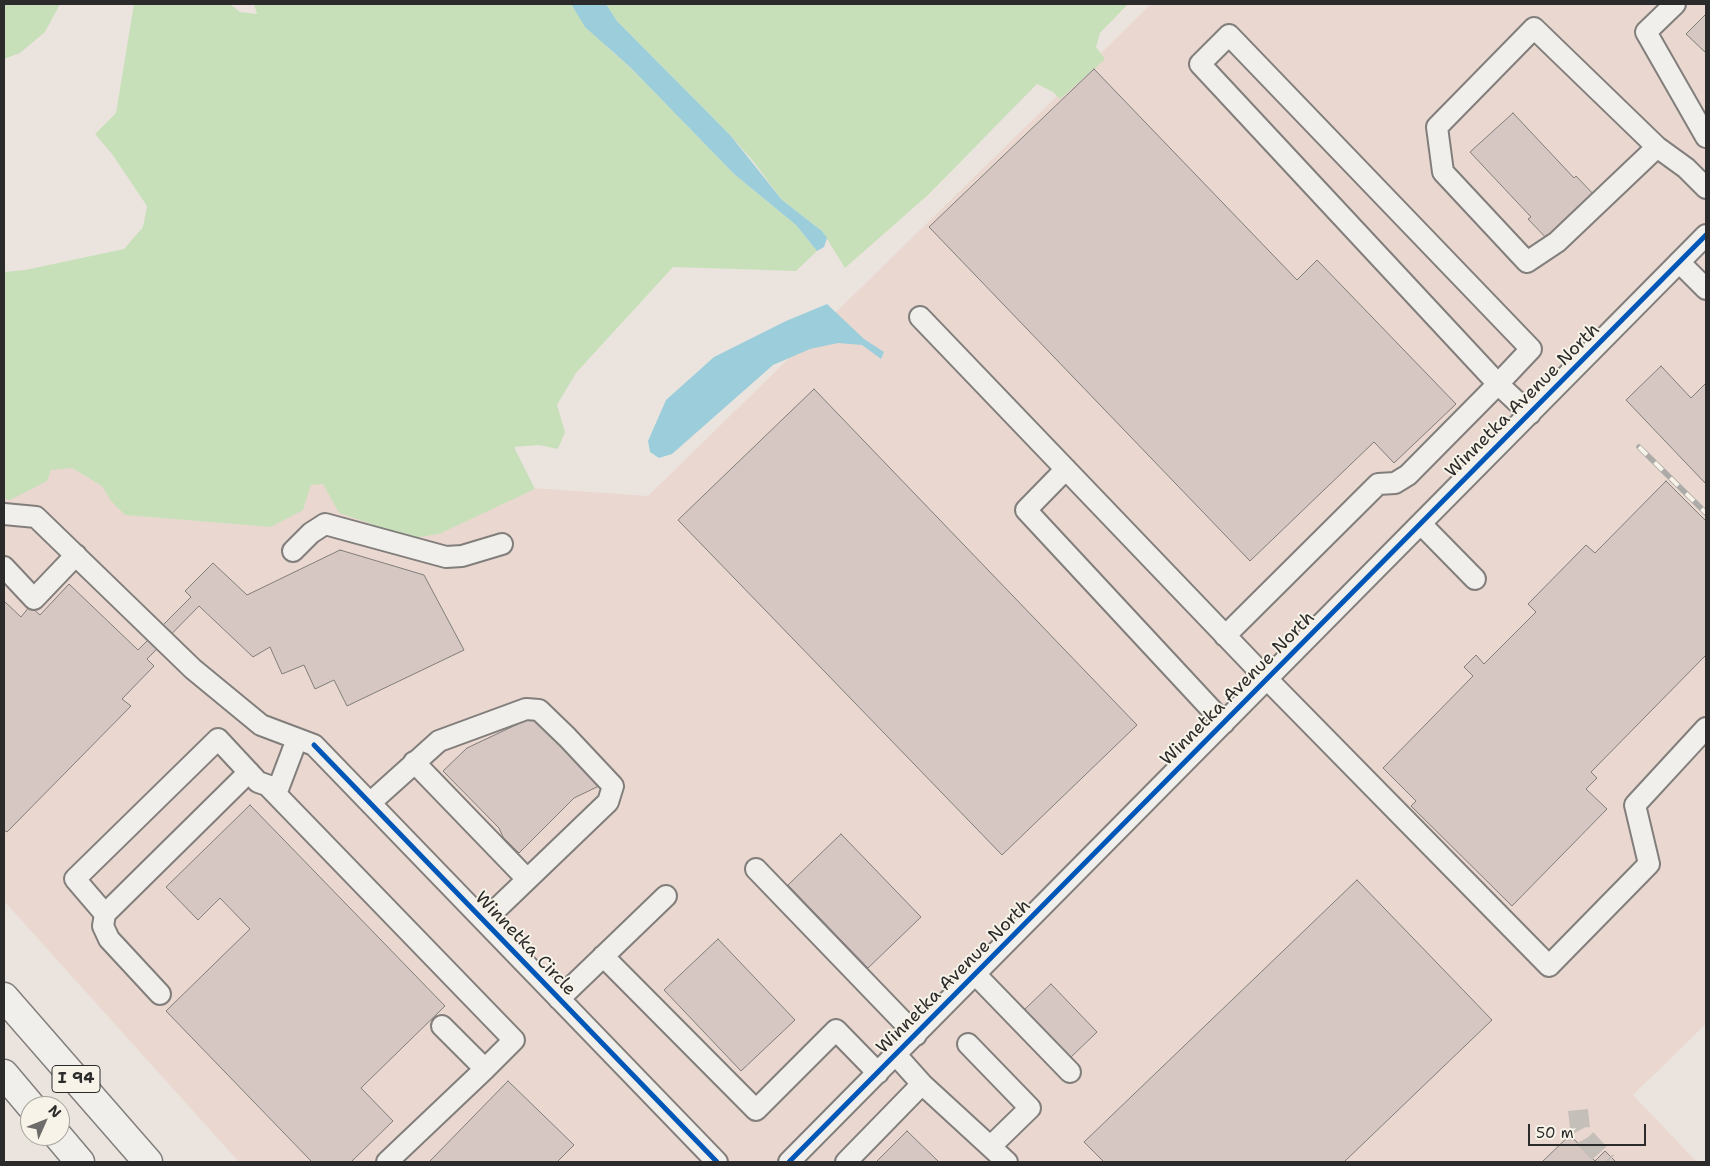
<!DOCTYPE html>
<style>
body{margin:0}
#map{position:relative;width:1710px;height:1166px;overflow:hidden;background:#ebe4de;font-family:"Shantell Sans",sans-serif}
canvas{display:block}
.frame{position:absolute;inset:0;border:5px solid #2b2b2b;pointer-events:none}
.north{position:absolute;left:20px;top:1096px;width:50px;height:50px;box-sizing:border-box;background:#f7f3e8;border:1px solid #a5a39c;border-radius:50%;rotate:46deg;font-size:14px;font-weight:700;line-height:20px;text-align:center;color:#2b2b2b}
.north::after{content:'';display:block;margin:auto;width:18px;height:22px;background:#6e6c6a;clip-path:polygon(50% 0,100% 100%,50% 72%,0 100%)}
.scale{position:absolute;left:1528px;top:1124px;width:118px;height:22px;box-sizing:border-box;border:2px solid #2b2b2b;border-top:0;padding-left:6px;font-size:15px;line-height:18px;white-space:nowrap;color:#2b2b2b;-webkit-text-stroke:4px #f7f3e8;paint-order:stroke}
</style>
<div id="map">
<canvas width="1710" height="1166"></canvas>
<div class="frame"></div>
<div class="north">N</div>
<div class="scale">50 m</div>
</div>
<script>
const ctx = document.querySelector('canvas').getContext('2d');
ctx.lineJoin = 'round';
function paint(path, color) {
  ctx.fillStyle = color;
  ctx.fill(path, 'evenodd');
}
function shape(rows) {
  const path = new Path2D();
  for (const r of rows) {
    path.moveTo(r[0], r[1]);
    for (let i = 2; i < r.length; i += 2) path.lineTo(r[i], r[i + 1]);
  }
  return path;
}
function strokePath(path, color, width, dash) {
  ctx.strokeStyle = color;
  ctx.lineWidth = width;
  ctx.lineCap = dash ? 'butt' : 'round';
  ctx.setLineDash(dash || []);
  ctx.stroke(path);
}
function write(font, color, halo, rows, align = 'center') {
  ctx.font = font + ' "Shantell Sans",sans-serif';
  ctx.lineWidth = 4;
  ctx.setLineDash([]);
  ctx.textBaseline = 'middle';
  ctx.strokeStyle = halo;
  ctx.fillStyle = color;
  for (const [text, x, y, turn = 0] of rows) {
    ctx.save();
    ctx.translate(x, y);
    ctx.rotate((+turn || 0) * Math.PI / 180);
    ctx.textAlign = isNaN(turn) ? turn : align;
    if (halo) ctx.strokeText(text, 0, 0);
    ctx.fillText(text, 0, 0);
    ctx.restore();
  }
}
const built = shape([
 [1151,4,1706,4,1706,1024,1633,1095,1697,1162,239,1162,4,901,4,465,17,452,648,496]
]);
const green = shape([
 [4,4,60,4,45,32,20,53,4,59],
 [134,4,230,4,240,12,257,14,254,4,571,4,573,8,609,49,631,68,734,174,796,225,817,251,796,271,673,267,576,373,557,405,565,432,558,449,539,445,514,447,535,489,439,534,413,538,384,533,372,524,339,513,323,484,311,485,303,510,271,527,125,515,111,501,102,486,72,468,51,470,47,481,10,500,4,499,4,272,25,270,124,249,143,227,147,206,112,154,95,134,116,113],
 [606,4,1128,4,1100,33,1096,47,1105,59,1060,99,1053,92,1037,84,928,195,845,268,822,231,782,200,753,161,731,136,617,21]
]);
const water = shape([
 [571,4,606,4,617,21,731,136,782,200,822,231,827,238,824,247,817,251,796,225,734,174,631,68,585,27],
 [827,304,864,339,884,352,881,359,862,345,838,343,810,349,773,365,672,454,659,458,650,452,648,441,666,400,714,357,786,321]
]);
const building = shape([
 [1706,14,1706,53,1686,34,1706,14],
 [1094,69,1297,280,1317,260,1456,404,1394,463,1374,442,1250,561,929,227,1094,69],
 [1513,113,1574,178,1576,176,1599,200,1552,244,1528,219,1531,217,1470,152,1513,113],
 [1661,366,1691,398,1706,383,1706,484,1626,400,1661,366],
 [814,389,1137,725,1002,855,678,520,814,389],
 [1666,481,1706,521,1706,655,1591,772,1597,778,1586,789,1607,809,1512,906,1411,806,1416,801,1383,768,1473,676,1464,667,1476,655,1484,664,1536,612,1528,604,1586,545,1595,553,1666,481],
 [340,550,424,575,464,650,347,706,334,680,315,689,304,665,282,674,270,647,253,657,199,606,147,659,154,666,122,699,131,706,7,832,4,830,4,601,21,617,30,606,40,615,69,584,138,650,191,597,185,591,213,563,247,595,340,550],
 [535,716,601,785,574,798,519,853,503,837,499,828,443,771,467,748,535,716],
 [250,805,445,1006,361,1088,393,1121,351,1162,312,1162,166,1011,250,929,220,898,198,920,166,887,250,805],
 [841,834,921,917,868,968,788,885,841,834],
 [1357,880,1492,1020,1344,1162,1104,1162,1084,1142,1357,880],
 [718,939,795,1020,741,1071,664,990,718,939],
 [1051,984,1097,1032,1070,1058,1024,1010,1051,984],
 [508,1081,574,1145,557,1162,429,1162,508,1081],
 [907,1131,939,1162,876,1162,907,1131],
 [1570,1135,1595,1161,1605,1151,1616,1162,1542,1162,1570,1135]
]);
const minorTunnel = shape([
 [1578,1110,1580,1128,1586,1139,1607,1162]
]);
const minor = shape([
 [1675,4,1646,32,1706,137],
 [1657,147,1557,242,1527,262,1443,172,1437,127,1534,28,1657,147,1686,168,1706,188],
 [1679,262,1706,289],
 [920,317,1267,679,1549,966,1649,864,1635,805,1706,728],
 [1066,469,1026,510,1224,723],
 [4,514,36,517,193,669,261,725,314,745,717,1162],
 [1421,524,1475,579],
 [293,551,311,533,325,524,446,557,462,556,502,544],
 [4,567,34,599,76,555],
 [1225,636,1378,484,1395,483,1408,475,1498,384,1531,349,1229,35,1200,64,1498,384,1530,414],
 [414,762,527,879],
 [249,772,105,914,75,879,218,739,258,782,278,789,297,739],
 [268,786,514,1040,485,1069,442,1026],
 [370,803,439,741,526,709,539,710,567,737,613,786,608,802,484,921],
 [756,869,916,1035],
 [105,914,103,926,109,939,160,994],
 [603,956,756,1110,836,1030,878,1073],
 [976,975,1070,1072],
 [559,999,666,896],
 [968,1044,1030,1108,991,1146],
 [922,1084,1007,1162],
 [387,1162,485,1069],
 [789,1162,1706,235],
 [846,1162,922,1084,896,1055]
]);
const highway = shape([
 [4,997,148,1162],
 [4,1074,31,1106],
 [58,1136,80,1162]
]);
const rail = shape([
 [1639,447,1706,513]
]);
const cycleway = shape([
 [314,745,717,1162],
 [789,1162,1706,235]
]);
const shields = [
 [76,1079,48]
];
const shieldNames = [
 ["I 94",76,1079]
];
const streetNames = [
 ["Winnetka Avenue North",1523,401,-45],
 ["Winnetka Avenue North",1238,689,-45],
 ["Winnetka Circle",525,944,46],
 ["Winnetka Avenue North",954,977,-45]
];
paint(built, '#ead8d0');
paint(green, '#c8e0ba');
paint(water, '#9bceda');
paint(building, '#d6c7c2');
strokePath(building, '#817e7c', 1);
strokePath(minorTunnel, '#c5bfba', 20, [20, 10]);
strokePath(minor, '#817e7c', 24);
strokePath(highway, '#817e7c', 31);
strokePath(minor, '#f1efeb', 20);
strokePath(highway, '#f1efeb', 28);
strokePath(rail, '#adaba8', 5.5);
strokePath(rail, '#f7f3e8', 4, [11]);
strokePath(cycleway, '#0057b8', 5);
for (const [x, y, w] of shields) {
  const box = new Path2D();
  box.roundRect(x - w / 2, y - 13.5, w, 27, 4);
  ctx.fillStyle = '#f7f3e8';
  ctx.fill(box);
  strokePath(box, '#2b2b2b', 1);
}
write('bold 16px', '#2b2b2b', null, shieldNames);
write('18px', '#2b2b2b', '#f7f3e8', streetNames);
</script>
